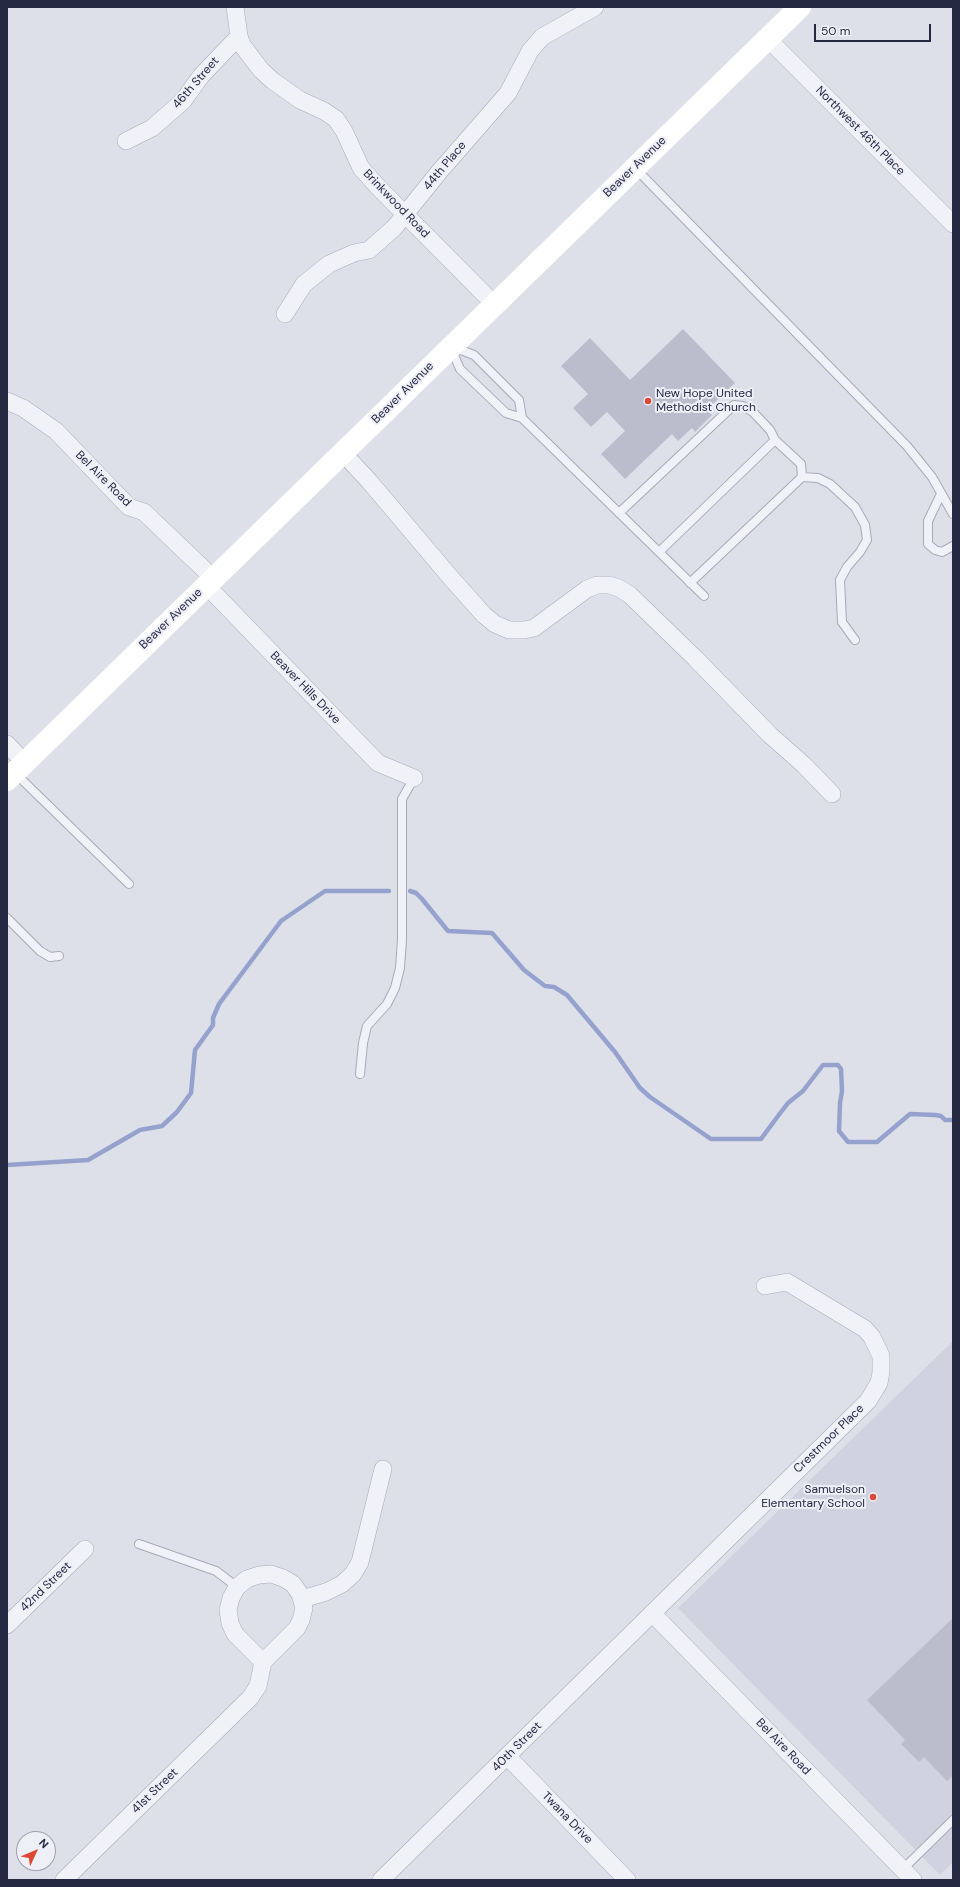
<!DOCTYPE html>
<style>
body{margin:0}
#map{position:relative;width:960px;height:1887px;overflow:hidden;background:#dee0e9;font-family:"DM Sans",sans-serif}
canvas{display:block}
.frame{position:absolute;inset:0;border:8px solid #262942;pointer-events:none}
.north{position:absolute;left:16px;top:1831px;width:40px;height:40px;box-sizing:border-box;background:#eeeff7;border:1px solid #9ea0af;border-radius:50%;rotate:46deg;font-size:11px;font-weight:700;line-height:16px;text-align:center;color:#262942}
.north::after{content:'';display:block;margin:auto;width:14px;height:18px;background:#dc4836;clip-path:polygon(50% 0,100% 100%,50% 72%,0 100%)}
.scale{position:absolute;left:814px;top:24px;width:117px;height:18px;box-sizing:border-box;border:2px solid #262942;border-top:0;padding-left:5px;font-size:12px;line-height:14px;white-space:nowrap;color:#262942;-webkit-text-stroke:3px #eeeff7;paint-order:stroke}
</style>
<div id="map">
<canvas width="960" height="1887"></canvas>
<div class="frame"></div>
<div class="north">N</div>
<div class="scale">50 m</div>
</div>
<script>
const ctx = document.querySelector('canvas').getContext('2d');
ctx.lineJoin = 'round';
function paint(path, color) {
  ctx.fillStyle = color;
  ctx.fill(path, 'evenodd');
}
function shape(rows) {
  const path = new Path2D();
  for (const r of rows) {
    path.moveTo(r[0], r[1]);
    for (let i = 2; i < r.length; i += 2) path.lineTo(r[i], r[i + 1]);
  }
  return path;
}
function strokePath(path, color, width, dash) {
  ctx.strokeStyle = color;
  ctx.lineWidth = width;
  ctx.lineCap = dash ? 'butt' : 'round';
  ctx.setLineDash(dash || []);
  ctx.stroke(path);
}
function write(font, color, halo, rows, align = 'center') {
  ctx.font = font + ' "DM Sans",sans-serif';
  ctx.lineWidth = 4;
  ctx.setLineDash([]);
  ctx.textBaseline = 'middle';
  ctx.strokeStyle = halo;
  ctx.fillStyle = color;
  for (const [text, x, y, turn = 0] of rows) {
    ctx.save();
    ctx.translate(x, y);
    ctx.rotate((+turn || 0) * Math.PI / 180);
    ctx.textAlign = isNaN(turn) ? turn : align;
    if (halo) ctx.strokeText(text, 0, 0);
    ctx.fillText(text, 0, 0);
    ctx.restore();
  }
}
const built = shape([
 [953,1341,953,1862,940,1875,678,1608]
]);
const stream = shape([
 [410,891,416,893,422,899,448,931,492,933,524,970,545,986,554,987,567,995,615,1052,640,1088,650,1097,711,1139,761,1139,778,1116,788,1103,803,1091,823,1065,838,1065,841,1069,842,1091,840,1103,839,1131,848,1142,877,1142,910,1114,935,1115,941,1116,945,1120,953,1120],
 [7,1165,88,1160,140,1130,162,1126,177,1112,191,1093,195,1050,213,1025,213,1018,219,1004,281,921,325,891,389,891]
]);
const building = shape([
 [683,329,735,383,707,410,712,415,695,432,692,428,678,441,672,434,625,479,601,454,625,431,607,412,591,427,573,408,588,394,561,366,590,338,630,380],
 [953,1618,953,1775,947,1781,924,1757,919,1762,901,1744,905,1740,867,1700]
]);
const service = shape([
 [635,168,907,446,932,477,953,514],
 [450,346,474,355,519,400,522,418,506,413,460,369,450,346],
 [522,418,704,596],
 [802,477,818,478,830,484,855,507,865,525,867,540,860,552,847,567,840,580,842,622,855,640],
 [941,494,928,521,928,544,935,550,942,552,953,546],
 [619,513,734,405,743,406,753,412,770,430,775,440,659,552],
 [690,583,802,477,801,464,775,440],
 [15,773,129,884],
 [7,918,40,951,50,957,59,956],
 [360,1074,363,1043,367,1026,387,1004,395,988,400,968,402,940,402,799,414,778],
 [139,1544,216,1571,237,1587],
 [903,1869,953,1820]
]);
const minor = shape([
 [239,36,242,45,261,70,273,81,300,100,324,111,336,119,344,131,361,168,378,187,494,304],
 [768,39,953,224],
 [126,141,152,128,183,101,201,76,239,36,235,7],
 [285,314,304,284,329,264,354,253,369,250,394,228,439,172,508,93,530,51,542,37,595,7],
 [7,401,23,408,56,431,129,507,144,512,213,578],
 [342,452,369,481,451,578,484,615,495,624,509,630,524,630,534,628,587,589,597,585,609,585,619,588,630,595,695,658,770,735,804,765,832,794],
 [206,585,378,763,414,778],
 [7,744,25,763],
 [302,1599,326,1592,342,1584,353,1574,360,1562,383,1469],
 [652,1613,913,1880],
 [7,1625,85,1549],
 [507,1756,627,1880],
 [64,1880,250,1698,258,1686,263,1662,297,1628,301,1620,304,1608,300,1594,293,1584,283,1578,271,1574,259,1575,247,1579,237,1587,231,1598,228,1610,230,1623,235,1634,263,1662],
 [381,1880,868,1401,879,1383,881,1372,881,1356,872,1337,865,1329,787,1282,765,1286]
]);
const secondary = shape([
 [7,780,800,7]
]);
const markers = [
 [648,401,4,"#dc4836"],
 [873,1497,4,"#dc4836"]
];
const streetNames = [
 ["46th Street",196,83,-49],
 ["Northwest 46th Place",860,131,45],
 ["44th Place",445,166,-50],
 ["Beaver Avenue",635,167,-44],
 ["Brinkwood Road",396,204,46],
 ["Beaver Avenue",403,393,-45],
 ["Bel Aire Road",103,479,45],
 ["Beaver Avenue",171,619,-44],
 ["Beaver Hills Drive",305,688,46],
 ["Crestmoor Place",829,1439,-44],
 ["42nd Street",46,1587,-44],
 ["40th Street",517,1747,-45],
 ["Bel Aire Road",783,1747,46],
 ["41st Street",155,1791,-44],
 ["Twana Drive",567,1818,46]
];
const poiNames = [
 ["New Hope United",656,394],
 ["Methodist Church",656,408],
 ["Samuelson",865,1490,"right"],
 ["Elementary School",865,1504,"right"]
];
paint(built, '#d0d2df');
strokePath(stream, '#95a2cd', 4.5);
paint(building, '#bbbdcd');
strokePath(service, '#a7a9b7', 10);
strokePath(minor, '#a7a9b7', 18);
strokePath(service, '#f1f2f7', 8);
strokePath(minor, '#f1f2f7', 17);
strokePath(secondary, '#fff', 22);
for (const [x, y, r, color] of markers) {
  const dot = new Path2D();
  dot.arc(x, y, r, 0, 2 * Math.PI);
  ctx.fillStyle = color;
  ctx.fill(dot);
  strokePath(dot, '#eeeff7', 1.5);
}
write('12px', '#262942', '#eeeff7', streetNames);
write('12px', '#262942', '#eeeff7', poiNames, 'left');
</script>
